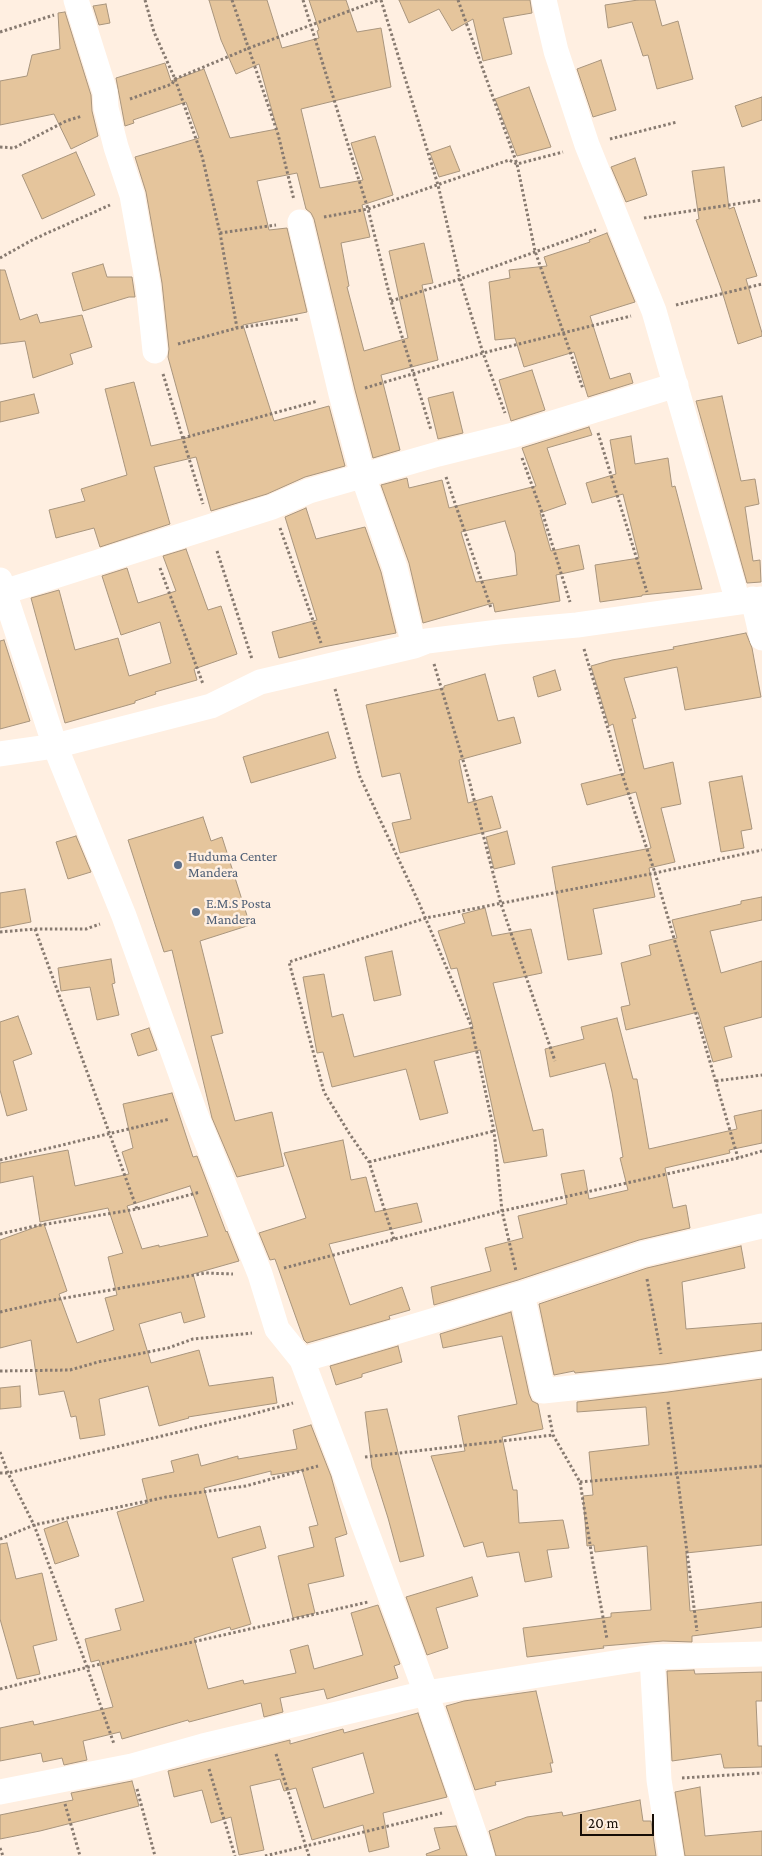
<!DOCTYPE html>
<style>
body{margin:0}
#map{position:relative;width:762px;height:1856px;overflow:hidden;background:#ffefe1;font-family:"Crimson Pro",serif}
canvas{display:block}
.scale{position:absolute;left:580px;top:1814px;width:74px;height:22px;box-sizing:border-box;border:2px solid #160d06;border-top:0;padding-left:6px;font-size:15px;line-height:18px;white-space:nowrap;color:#160d06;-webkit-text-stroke:4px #ffefe1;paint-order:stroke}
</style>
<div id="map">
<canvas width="762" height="1856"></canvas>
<div class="scale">20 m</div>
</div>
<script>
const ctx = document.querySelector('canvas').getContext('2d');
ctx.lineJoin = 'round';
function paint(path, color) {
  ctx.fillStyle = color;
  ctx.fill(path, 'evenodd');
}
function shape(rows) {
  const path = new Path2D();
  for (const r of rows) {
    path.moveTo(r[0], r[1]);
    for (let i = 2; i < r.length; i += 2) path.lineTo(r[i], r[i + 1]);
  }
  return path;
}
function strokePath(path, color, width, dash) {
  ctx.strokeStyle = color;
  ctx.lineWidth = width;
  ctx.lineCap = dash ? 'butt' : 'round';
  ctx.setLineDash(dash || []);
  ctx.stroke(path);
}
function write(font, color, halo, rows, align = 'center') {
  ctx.font = font + ' "Crimson Pro",serif';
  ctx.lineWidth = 5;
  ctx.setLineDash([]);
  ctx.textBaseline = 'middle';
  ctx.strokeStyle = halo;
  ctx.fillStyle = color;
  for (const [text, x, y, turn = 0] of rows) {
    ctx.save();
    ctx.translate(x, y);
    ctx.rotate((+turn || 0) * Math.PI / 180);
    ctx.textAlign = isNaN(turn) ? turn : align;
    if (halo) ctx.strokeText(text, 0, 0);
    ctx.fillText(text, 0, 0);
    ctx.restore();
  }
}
const building = shape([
 [209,0,267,0,282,48,319,38,317,31,319,30,309,0,346,0,357,32,381,28,391,87,301,109,320,188,363,180,351,143,375,136,393,195,362,205,370,237,341,243,349,286,347,287,364,351,408,338,389,251,424,243,433,283,422,285,438,360,381,375,400,450,373,458,355,390,314,219,311,213,306,209,297,173,257,181,269,230,287,228,307,312,243,325,274,421,329,406,345,466,305,477,267,494,211,511,196,457,154,467,170,524,100,547,94,528,56,538,49,510,85,501,81,489,127,475,105,389,134,382,151,446,190,437,168,357,169,349,162,283,146,192,135,157,199,138,186,102,133,120,134,123,125,126,116,78,165,63,171,81,204,69,230,138,277,129,259,64,236,74,221,40,209,0],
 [399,0,530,0,532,13,503,18,512,54,483,61,473,19,452,31,439,9,409,23,399,0],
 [638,0,655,0,662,26,678,21,693,79,657,89,648,55,643,56,632,22,608,28,605,5,638,0],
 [106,4,110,23,99,25,93,6,106,4],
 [65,12,91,95,92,111,98,136,71,149,54,114,0,125,0,81,27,76,32,55,60,49,58,13,65,12],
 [601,60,616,110,593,117,577,69,601,60],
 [529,87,551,147,517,156,495,99,529,87],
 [762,97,762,120,742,127,735,106,762,97],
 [450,146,460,171,439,177,430,153,450,146],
 [76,152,95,195,42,219,22,175,76,152],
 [635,158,647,195,626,202,611,167,635,158],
 [724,167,729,209,734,207,757,276,746,279,762,333,762,336,738,344,721,288,696,220,699,219,692,171,724,167],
 [607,233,635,302,590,316,610,379,630,373,633,383,588,397,574,352,524,367,515,338,495,340,489,282,510,278,509,270,547,266,544,257,590,242,589,240,607,233],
 [103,264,107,277,132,277,135,297,129,297,83,311,72,273,103,264],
 [0,270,5,270,20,320,37,314,40,323,82,315,92,347,70,354,73,364,33,378,25,341,0,344,0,270],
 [532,370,545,410,511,421,499,380,532,370],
 [453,392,463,433,438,439,428,398,453,392],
 [34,394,39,413,0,422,0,402,34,394],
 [722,396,741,481,755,479,759,504,745,507,753,561,760,560,761,582,747,583,696,401,722,396],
 [589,427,592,435,547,448,566,504,540,513,551,551,579,545,584,569,556,575,560,601,495,612,493,603,423,623,409,563,381,485,407,478,409,488,442,480,449,508,536,486,522,448,589,427],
 [505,521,515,553,517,575,476,582,461,532,505,521],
 [631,436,635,464,668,458,672,487,675,486,702,589,642,595,642,596,600,602,595,565,639,558,623,494,592,503,586,483,616,474,610,440,631,436],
 [306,508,316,539,365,527,381,572,396,633,323,647,279,658,272,632,317,620,285,517,306,508],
 [186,549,208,610,221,606,237,654,194,669,197,680,155,692,156,694,135,701,135,703,65,723,31,598,59,590,75,650,118,638,129,676,171,663,160,622,121,635,102,576,127,568,138,603,176,591,163,556,186,549],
 [746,633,752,648,761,697,685,710,677,667,624,678,636,718,632,719,644,769,673,762,681,804,661,808,675,862,649,868,655,897,593,909,602,954,568,960,552,867,651,848,636,792,587,805,581,784,625,773,613,724,609,726,591,666,612,660,674,649,673,647,746,633],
 [4,640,30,721,0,729,0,641,4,640],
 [555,670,561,690,538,697,533,677,555,670],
 [485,674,498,721,514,717,521,743,459,760,468,803,492,796,501,828,400,853,392,823,411,819,400,773,382,777,366,705,444,688,444,686,485,674],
 [328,732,336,758,251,783,243,757,328,732],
 [742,776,752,829,741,831,744,848,721,852,709,782,742,776],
 [203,817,211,841,222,837,250,925,200,941,223,1033,211,1036,235,1121,272,1112,284,1166,237,1177,212,1118,172,950,164,952,128,840,203,817],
 [507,831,515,864,494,869,486,837,507,831],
 [76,836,91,872,68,879,56,842,76,836],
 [25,889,31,922,0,928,0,893,25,889],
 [762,897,762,920,710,931,721,973,762,961,762,1017,724,1027,732,1057,713,1062,698,1012,626,1030,621,1007,630,1005,621,963,651,955,649,945,677,938,672,920,741,904,741,901,762,897],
 [485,908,492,936,531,929,542,973,493,983,533,1131,543,1129,547,1156,504,1163,480,1050,434,1061,448,1113,420,1120,406,1069,332,1087,323,1052,317,1053,303,977,324,974,332,1017,343,1014,354,1057,473,1027,457,968,451,969,438,931,465,923,462,914,485,908],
 [392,951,401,995,374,1001,365,957,392,951],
 [111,959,115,983,112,984,119,1015,97,1020,90,987,61,991,58,968,111,959],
 [18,1016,32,1054,13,1061,27,1110,7,1116,0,1090,0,1022,18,1016],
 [617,1018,633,1079,637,1079,649,1149,737,1129,734,1116,762,1110,762,1143,729,1150,730,1153,665,1168,673,1208,686,1205,690,1228,639,1240,518,1280,434,1305,431,1287,491,1271,485,1248,523,1238,518,1216,567,1204,561,1174,584,1170,589,1199,628,1190,620,1158,623,1157,612,1092,605,1063,550,1077,545,1049,584,1039,581,1027,617,1018],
 [149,1028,157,1050,138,1056,131,1034,149,1028],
 [172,1093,193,1157,197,1156,226,1232,227,1231,239,1261,193,1274,205,1317,184,1323,181,1312,139,1324,151,1363,199,1350,209,1386,273,1377,277,1403,188,1417,189,1418,159,1426,148,1386,99,1399,105,1435,80,1439,76,1416,71,1417,64,1391,39,1395,31,1340,0,1348,0,1240,44,1224,67,1291,59,1294,77,1343,114,1330,105,1298,117,1295,108,1257,123,1253,108,1208,40,1222,33,1176,0,1183,0,1163,68,1150,75,1186,129,1174,122,1152,133,1148,123,1104,172,1093],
 [190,1186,208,1236,159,1247,159,1245,142,1249,127,1206,190,1186],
 [343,1140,351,1180,366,1177,375,1212,417,1203,422,1222,329,1244,350,1305,402,1287,410,1310,389,1316,390,1319,307,1343,304,1340,275,1259,270,1260,259,1233,306,1218,284,1153,343,1140],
 [741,1246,745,1268,682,1282,686,1329,762,1323,762,1350,664,1364,575,1373,574,1371,554,1375,539,1304,647,1268,741,1246],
 [511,1312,529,1394,532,1401,538,1404,543,1429,502,1437,513,1490,517,1490,519,1523,563,1520,569,1548,547,1550,552,1577,525,1582,519,1552,487,1557,483,1542,464,1547,431,1456,465,1451,458,1416,517,1404,502,1336,443,1348,440,1334,511,1312],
 [398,1346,402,1362,362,1374,362,1377,336,1385,330,1366,398,1346],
 [762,1379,762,1545,686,1553,690,1611,762,1602,762,1627,692,1636,692,1642,663,1641,603,1646,604,1648,527,1657,523,1628,611,1617,611,1613,651,1610,647,1546,595,1552,594,1545,587,1546,583,1496,593,1495,589,1452,649,1445,646,1407,577,1412,577,1402,668,1392,762,1379],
 [20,1386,21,1407,0,1409,0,1388,20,1386],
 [387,1409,424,1556,400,1562,388,1518,372,1467,365,1412,387,1409],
 [311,1425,331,1476,347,1534,335,1538,344,1576,308,1584,315,1613,293,1618,278,1556,314,1547,309,1527,318,1525,302,1470,271,1475,271,1471,204,1488,218,1538,260,1526,266,1548,232,1558,251,1624,231,1630,230,1627,194,1638,208,1689,243,1680,244,1684,296,1673,290,1650,308,1645,314,1669,363,1655,351,1613,378,1605,400,1664,394,1666,398,1678,327,1699,324,1689,280,1698,283,1712,264,1717,261,1703,189,1722,188,1720,122,1739,120,1732,83,1741,87,1760,64,1765,62,1758,43,1762,41,1753,0,1761,0,1728,33,1721,34,1725,113,1707,99,1660,91,1662,85,1639,121,1630,115,1609,144,1601,117,1512,148,1503,142,1479,174,1472,171,1461,198,1454,201,1466,238,1456,238,1459,297,1449,293,1430,311,1425],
 [67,1521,79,1556,55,1564,44,1529,67,1521],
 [7,1543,16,1579,42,1573,57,1640,33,1646,40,1674,17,1679,0,1619,0,1544,7,1543],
 [472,1577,478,1596,436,1608,448,1648,427,1655,406,1597,472,1577],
 [694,1670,695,1674,762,1672,762,1701,756,1701,758,1746,762,1746,762,1767,724,1768,721,1754,672,1761,667,1671,694,1670],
 [536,1691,553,1763,550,1763,552,1772,495,1782,496,1785,475,1790,446,1706,464,1701,536,1691],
 [418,1713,447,1797,383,1813,389,1847,369,1852,363,1825,312,1840,296,1788,284,1791,280,1779,250,1786,264,1850,239,1855,231,1817,211,1823,202,1790,174,1797,168,1771,290,1740,290,1744,343,1729,344,1733,418,1713],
 [363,1753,374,1793,324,1808,312,1768,363,1753],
 [132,1781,139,1806,40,1831,0,1839,0,1815,73,1800,71,1793,132,1781],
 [700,1787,705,1836,762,1831,762,1856,685,1856,675,1792,700,1787],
 [640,1800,643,1821,651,1821,656,1856,496,1856,489,1831,527,1817,562,1812,563,1816,640,1800],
 [456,1826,467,1856,427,1856,426,1854,440,1849,434,1828,456,1826]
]);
const path = shape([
 [145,0,154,32,175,79,202,156,220,233,237,328],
 [232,0,278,134,294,200],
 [303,0,368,209,391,301,431,430],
 [381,0,438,185,460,279,483,353,505,413],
 [458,0,517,164,535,251,583,389],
 [0,32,54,15],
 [130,99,172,84,175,79,249,48,379,0],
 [610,139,677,122],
 [0,147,14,148,66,121,82,116],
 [324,217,368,209,509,160,517,164,563,152],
 [644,218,762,200],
 [220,233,276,225],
 [0,258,34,239,110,205],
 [391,301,460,279,596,230],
 [676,305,762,284],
 [178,344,237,328,299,319],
 [163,374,203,504],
 [365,388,483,353,631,316],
 [598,433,647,592],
 [183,438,318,401],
 [522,458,544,518,570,602],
 [446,477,491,608],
 [280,528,321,643],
 [217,551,252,659],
 [160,568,203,684],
 [584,649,618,762,655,873,738,1158],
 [434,664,469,780,501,904,555,1061],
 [335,689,360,777,419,903,471,1025,494,1131,502,1211,516,1271],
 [35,929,137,1209],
 [0,932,35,929,86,929,100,924],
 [716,1081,762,1075],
 [0,1160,170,1119],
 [369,1162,494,1131],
 [0,1234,35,1226,137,1209,200,1192],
 [394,1239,369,1162,349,1133,324,1092,289,962,426,918,655,873,762,850],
 [284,1268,502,1211,738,1158,762,1151],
 [647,1279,661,1354],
 [0,1312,48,1301,206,1273,233,1274],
 [0,1371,70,1370,98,1362,168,1348,193,1339,252,1333],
 [668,1402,697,1631],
 [549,1415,553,1435,580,1482,593,1563,607,1639],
 [0,1452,8,1473,34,1525,87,1667,114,1744],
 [365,1457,553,1435],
 [0,1473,8,1473,249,1415,293,1403],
 [580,1482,762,1466],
 [0,1539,34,1525,166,1497,246,1486,318,1466],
 [0,1689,153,1651,368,1602],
 [276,1754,309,1856],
 [209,1769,235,1856],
 [682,1778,762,1773],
 [137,1789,155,1856],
 [65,1804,80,1856],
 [0,1848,3,1856],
 [265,1856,442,1813]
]);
const street = shape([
 [76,0,105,92,106,108,116,147,132,195,148,285,155,351],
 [544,0,556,51,587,145,654,311,738,602],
 [300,222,341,394,363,476,395,568,414,646],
 [0,580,55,746,124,916,195,1113,260,1274,277,1329,302,1360,340,1460,426,1693,482,1856],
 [4,592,272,507,309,491,438,454,514,435,676,385],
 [753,599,762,638],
 [0,754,55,746,211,706,260,682,414,646,427,641,499,632,577,625,762,599],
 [522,1294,543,1391,666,1378,762,1364],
 [302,1360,522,1294,643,1254,762,1226],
 [652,1657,659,1780,671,1856],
 [0,1792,132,1766,203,1746,426,1693,652,1657,762,1654]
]);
const markers = [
 [178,865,5,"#5c6f8a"],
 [196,912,5,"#5c6f8a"]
];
const serviceNames = [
 ["Huduma Center",188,857],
 ["Mandera",188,873],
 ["E.M.S Posta",206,904],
 ["Mandera",206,920]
];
paint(building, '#e5c59c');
strokePath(building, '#a9957d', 1);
strokePath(path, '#877a70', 3, [2.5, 2.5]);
strokePath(street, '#fff', 25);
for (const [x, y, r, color] of markers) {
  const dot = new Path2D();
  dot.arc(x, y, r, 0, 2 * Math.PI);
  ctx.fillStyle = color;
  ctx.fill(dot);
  strokePath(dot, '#ffefe1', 2);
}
write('14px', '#4e5e75', '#ffefe1', serviceNames, 'left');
</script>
